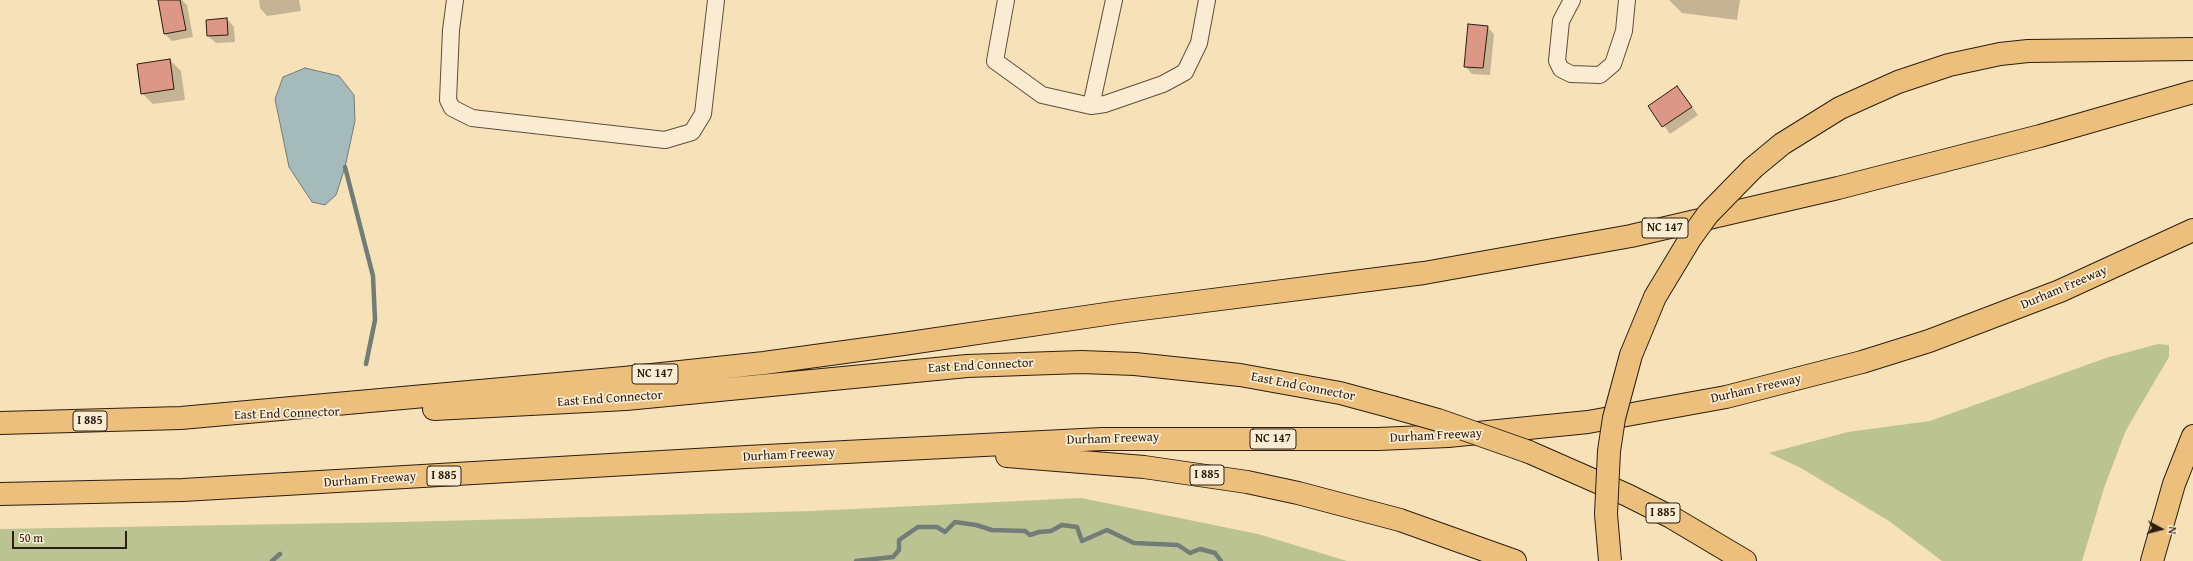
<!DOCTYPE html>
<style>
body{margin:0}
#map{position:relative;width:2193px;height:561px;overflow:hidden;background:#f7e1b9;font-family:"Gentium Book Plus",serif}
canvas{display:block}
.north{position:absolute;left:2141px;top:509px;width:40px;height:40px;-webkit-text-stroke:3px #faecd2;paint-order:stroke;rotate:97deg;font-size:11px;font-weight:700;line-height:16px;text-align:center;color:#2b1e10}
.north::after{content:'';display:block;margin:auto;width:14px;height:18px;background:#2b1e10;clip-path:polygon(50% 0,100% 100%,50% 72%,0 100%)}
.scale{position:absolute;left:12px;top:531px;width:115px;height:18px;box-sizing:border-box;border:2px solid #2b1e10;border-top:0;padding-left:5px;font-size:12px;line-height:14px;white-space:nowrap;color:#2b1e10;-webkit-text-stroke:3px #faecd2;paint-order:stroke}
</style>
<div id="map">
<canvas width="2193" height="561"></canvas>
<div class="north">N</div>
<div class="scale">50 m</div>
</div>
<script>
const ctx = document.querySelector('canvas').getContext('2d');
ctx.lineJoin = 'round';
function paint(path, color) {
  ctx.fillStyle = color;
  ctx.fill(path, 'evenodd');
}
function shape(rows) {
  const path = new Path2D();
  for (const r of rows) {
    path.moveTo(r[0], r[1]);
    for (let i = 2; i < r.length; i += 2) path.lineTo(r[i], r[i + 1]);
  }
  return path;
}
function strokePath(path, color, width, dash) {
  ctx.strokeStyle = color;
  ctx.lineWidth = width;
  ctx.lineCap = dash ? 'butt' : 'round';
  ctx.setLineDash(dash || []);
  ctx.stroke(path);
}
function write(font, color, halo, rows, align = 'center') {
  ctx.font = font + ' "Gentium Book Plus",serif';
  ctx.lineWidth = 3.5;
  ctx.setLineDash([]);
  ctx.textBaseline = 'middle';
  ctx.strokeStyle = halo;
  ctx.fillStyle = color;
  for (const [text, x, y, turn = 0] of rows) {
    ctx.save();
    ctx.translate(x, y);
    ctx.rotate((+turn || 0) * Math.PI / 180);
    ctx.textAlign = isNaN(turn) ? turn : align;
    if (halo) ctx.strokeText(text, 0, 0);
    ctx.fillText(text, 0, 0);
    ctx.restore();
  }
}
const green = shape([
 [2158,344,2169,345,2169,357,2126,430,2104,488,2082,561,1942,561,1889,521,1801,468,1769,453,1848,432,1930,421,2106,358],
 [1081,498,1258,534,1347,561,0,561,0,529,403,522,811,511]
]);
const water = shape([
 [305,68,339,76,354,95,355,121,345,167,336,195,325,205,312,202,289,167,275,99,283,77,305,68]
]);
const shadow = shape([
 [168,0,182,0,187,5,193,37,172,41,165,34],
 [259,0,299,0,301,11,267,16,260,8],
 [1669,0,1740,0,1737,20,1682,13],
 [227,19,234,27,235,42,216,43,208,36],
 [1487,27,1494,34,1490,75,1472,74,1465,66],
 [170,60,181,71,185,100,153,104,142,93],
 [1677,87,1698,115,1670,134,1649,106]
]);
const stream = shape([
 [345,167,373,276,375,320,366,364],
 [272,561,280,554],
 [856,561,893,557,899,550,899,540,918,527,937,527,945,532,955,522,976,525,992,530,1025,531,1030,535,1039,532,1051,531,1062,525,1077,527,1082,541,1107,530,1134,543,1178,545,1190,553,1200,549,1215,553,1221,561]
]);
const building = shape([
 [158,0,180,0,186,30,164,34,158,0],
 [227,18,228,35,207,36,206,20,227,18],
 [1468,24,1488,26,1483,68,1464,67,1468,24],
 [170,59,174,89,141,94,137,64,170,59],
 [1677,86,1692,107,1662,127,1648,106,1677,86]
]);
const minor = shape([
 [455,0,451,30,448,100,452,108,472,118,665,140,692,132,703,114,716,0],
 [1006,0,995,61,1042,95,1091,106,1105,104,1163,84,1185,72,1199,43,1207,0],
 [1572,0,1561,21,1557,61,1561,69,1571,74,1600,75,1613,64,1624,31,1627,0],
 [1091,106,1114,0]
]);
const highway = shape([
 [1753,168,1782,144,1840,108,1898,82,1949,65,2000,54,2028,51,2193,49],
 [434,409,626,399,967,366,1081,362,1135,364,1240,375,1340,393,1392,407],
 [0,423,181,418,624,378,764,363,903,344,1126,311,1424,273,1631,236,1838,188,2040,136,2193,92],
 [1529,452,1627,495,1671,517,1745,561],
 [1007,456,1144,467,1247,482,1298,493,1400,520,1515,561],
 [0,494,183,490,747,457,1102,439,1378,439,1448,436,1588,422,1726,397,1862,362,1929,341,2060,291,2193,230],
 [2152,561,2174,484,2193,436]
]);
const highwayBridge = shape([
 [1392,407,1438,420,1529,452],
 [1610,561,1606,514,1609,451,1614,418,1631,355,1655,297,1690,239,1708,214,1753,168]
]);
const shields = [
 [1665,228,46],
 [655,374,46],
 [90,421,34],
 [1273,439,46],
 [1207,475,34],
 [444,476,34],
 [1663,513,34]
];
const shieldNames = [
 ["NC 147",1665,228],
 ["NC 147",655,374],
 ["I 885",90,421],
 ["NC 147",1273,439],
 ["I 885",1207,475],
 ["I 885",444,476],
 ["I 885",1663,513]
];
const streetNames = [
 ["Durham Freeway",2064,288,-23],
 ["East End Connector",981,366,-3],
 ["East End Connector",1303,387,11],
 ["Durham Freeway",1756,389,-13],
 ["East End Connector",610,399,-4],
 ["East End Connector",287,414,-2],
 ["Durham Freeway",1436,436,-3],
 ["Durham Freeway",1113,439,-2],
 ["Durham Freeway",789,455,-3],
 ["Durham Freeway",370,480,-4]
];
paint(green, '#bac391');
paint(water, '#a4babb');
strokePath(water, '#747c77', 1);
paint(shadow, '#0003');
strokePath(stream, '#747c77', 4.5);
paint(building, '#dd9786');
strokePath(building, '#2b1e10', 1);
strokePath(minor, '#5e4f3a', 18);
strokePath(highway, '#2b1e10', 24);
strokePath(minor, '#faecd2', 16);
strokePath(highway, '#ecc07c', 22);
strokePath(highwayBridge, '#2b1e10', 24, []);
strokePath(highwayBridge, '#ecc07c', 22);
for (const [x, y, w] of shields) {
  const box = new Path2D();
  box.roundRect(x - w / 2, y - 10, w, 20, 3);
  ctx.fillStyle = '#faecd2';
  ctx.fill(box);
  strokePath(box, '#2b1e10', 1);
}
write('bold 12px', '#2b1e10', null, shieldNames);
write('13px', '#2b1e10', '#faecd2', streetNames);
</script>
